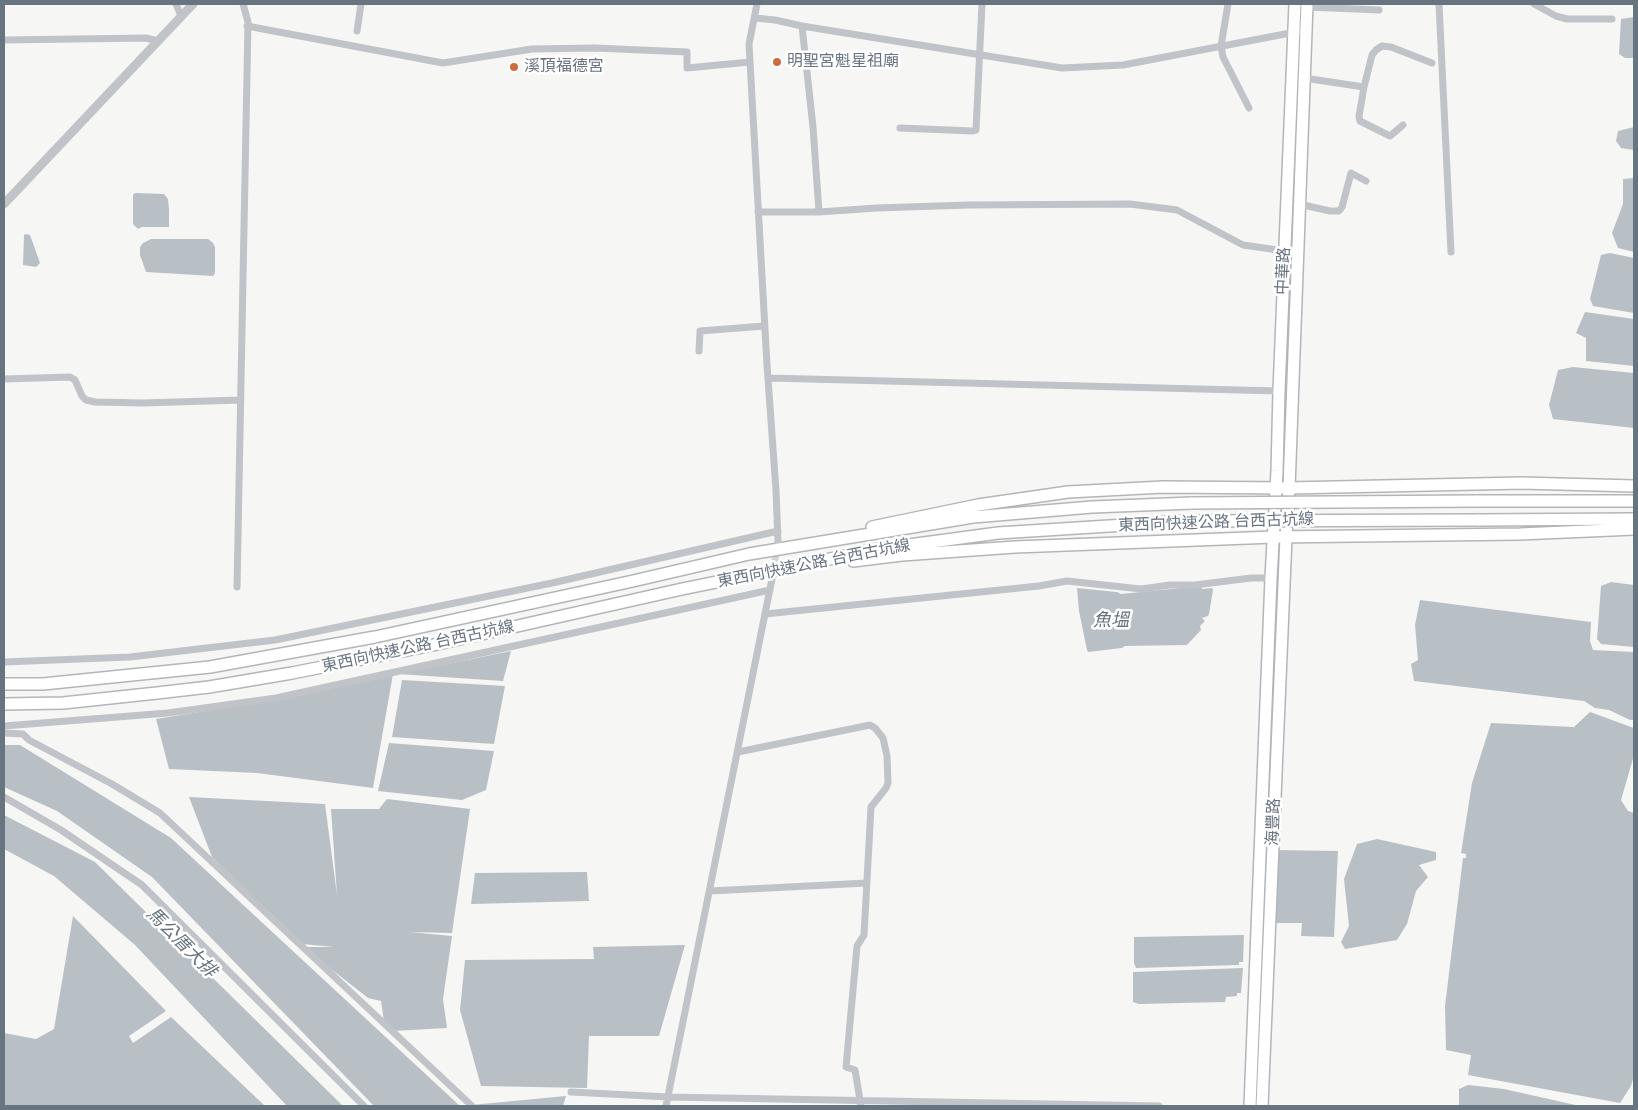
<!DOCTYPE html>
<meta charset="utf-8">
<style>
body{margin:0}
#map{position:relative;width:1638px;height:1110px;overflow:hidden;background:#f6f6f4;font-family:"Varela Round",sans-serif}
canvas{display:block}
.frame{position:absolute;inset:0;border:5px solid #697481;pointer-events:none}
</style>
<div id="map">
<canvas width="1638" height="1110"></canvas>
<div class="frame"></div>
</div>
<script>
const ctx = document.querySelector('canvas').getContext('2d');
ctx.lineJoin = 'round';
function paint(path, color) {
  ctx.fillStyle = color;
  ctx.fill(path, 'evenodd');
}
function shape(rows) {
  const path = new Path2D();
  for (const r of rows) {
    path.moveTo(r[0], r[1]);
    for (let i = 2; i < r.length; i += 2) path.lineTo(r[i], r[i + 1]);
  }
  return path;
}
function strokePath(path, color, width, dash) {
  ctx.strokeStyle = color;
  ctx.lineWidth = width;
  ctx.lineCap = dash ? 'butt' : 'round';
  ctx.setLineDash(dash || []);
  ctx.stroke(path);
}
function write(font, color, halo, rows, align = 'center') {
  ctx.font = font + ' "Varela Round","Noto Sans TC",sans-serif';
  ctx.lineWidth = 5;
  ctx.setLineDash([]);
  ctx.textBaseline = 'middle';
  ctx.strokeStyle = halo;
  ctx.fillStyle = color;
  for (const [text, x, y, turn = 0] of rows) {
    ctx.save();
    ctx.translate(x, y);
    ctx.rotate((+turn || 0) * Math.PI / 180);
    ctx.textAlign = isNaN(turn) ? turn : align;
    if (halo) ctx.strokeText(text, 0, 0);
    ctx.fillText(text, 0, 0);
    ctx.restore();
  }
}
const water = shape([
 [1634,17,1634,58,1625,58,1619,54,1621,19],
 [1634,127,1634,150,1621,148,1616,141,1618,131],
 [1634,178,1634,252,1618,248,1612,233,1623,204,1623,179],
 [135,193,164,194,168,199,169,209,169,227,142,227,138,229,133,224,133,195],
 [26,234,30,235,40,263,36,267,23,265,24,235],
 [151,239,208,239,213,243,215,247,215,273,213,276,146,272,140,255,140,247,143,243],
 [1610,253,1634,258,1634,313,1593,306,1590,299,1601,255],
 [1585,312,1634,319,1634,366,1586,361,1586,338,1576,333],
 [1573,367,1634,373,1634,428,1553,419,1549,405,1558,370],
 [1611,582,1634,585,1634,647,1601,644,1597,639,1601,586],
 [1201,586,1202,589,1212,588,1213,590,1209,614,1208,616,1202,618,1205,621,1200,626,1201,630,1187,645,1125,646,1122,648,1088,652,1087,650,1079,611,1077,588,1117,592,1121,594],
 [1420,600,1591,622,1590,641,1593,650,1634,652,1634,720,1630,720,1609,710,1595,708,1584,701,1414,681,1411,664,1418,660,1415,625],
 [511,651,503,681,398,674],
 [393,674,373,788,257,773,169,769,156,719,274,700],
 [402,680,505,686,494,744,392,737],
 [1590,712,1634,728,1634,755,1621,800,1628,811,1634,813,1634,1075,1631,1086,1620,1103,1468,1075,1471,1055,1446,1050,1445,1006,1463,858,1466,858,1466,854,1461,853,1472,783,1491,723,1574,727],
 [389,743,494,751,486,790,462,800,378,791],
 [4,745,20,745,171,838,460,1106,374,1106,152,877,57,811,4,787],
 [189,797,325,804,337,895,331,809,379,809,387,799,470,809,452,933,409,932,452,936,443,999,447,1028,393,1031,384,1022,381,1001,368,998,303,947,334,947,302,944,212,857],
 [4,815,95,862,343,1106,287,1106,135,945,54,876,4,849],
 [1377,839,1436,852,1436,860,1419,865,1428,877,1416,891,1407,924,1397,940,1345,949,1341,942,1349,926,1344,879,1357,844],
 [1276,850,1338,851,1334,937,1301,936,1302,923,1270,923],
 [587,872,589,901,471,904,475,873],
 [73,916,166,1011,129,1036,133,1043,171,1017,265,1106,4,1106,4,1033,36,1039,54,1029],
 [1244,935,1243,962,1239,962,1239,965,1136,968,1134,963,1134,937],
 [685,945,659,1036,589,1036,587,1088,481,1086,460,1010,465,960,594,959,593,947],
 [1243,968,1241,993,1237,993,1237,996,1226,997,1225,1002,1139,1004,1133,1002,1133,972],
 [1468,1085,1504,1089,1580,1106,1459,1106,1459,1089],
 [566,1096,563,1106,471,1105]
]);
const minorTunnel = shape([
 [773,572,777,548]
]);
const minor = shape([
 [176,4,181,16],
 [757,4,749,44,767,365,776,490,778,542],
 [1228,4,1221,46,1223,57,1249,108],
 [1439,4,1451,252],
 [1534,4,1556,16,1567,19,1612,19],
 [1307,7,1379,10],
 [755,18,775,20,802,26,1062,68,1123,65,1306,30],
 [247,26,443,63,532,49,595,48,687,52,687,68,750,62],
 [802,26,813,127,819,212],
 [357,31,361,4],
 [4,40,146,38,158,41],
 [1304,78,1364,87],
 [1403,125,1390,136,1360,121,1359,116,1364,87,1372,55,1376,50,1382,46,1391,47,1432,63],
 [900,128,973,131,976,130,982,4],
 [1299,204,1330,211,1339,211,1342,207,1351,173,1366,181],
 [758,212,819,212,877,208,968,205,1130,204,1177,210,1243,245,1285,251],
 [699,351,700,331,764,326],
 [768,378,1279,391],
 [4,379,70,377,75,380,82,396,86,400,95,402,143,403,241,400],
 [237,587,248,22,243,4],
 [765,614,1039,586,1067,581,1141,589,1170,585,1195,585,1251,578,1271,578],
 [4,662,130,657,275,640,552,583,778,531],
 [4,726,168,713,276,698,770,590],
 [4,733,23,734,29,740,112,784,160,813,472,1106],
 [738,752,870,725,875,728,883,738,887,756,888,783,886,788,871,807,864,935,857,946,846,1067,855,1070,861,1106],
 [4,797,61,830,142,885,364,1106],
 [710,891,867,883],
 [571,1092,668,1097,1159,1106],
 [666,1106,772,579]
]);
const tertiary = shape([
 [4,204,193,4]
]);
const primary = shape([
 [1250,1106,1271,578,1277,471,1279,391,1295,4],
 [1262,1106,1286,537,1289,488,1307,4]
]);
const trunk = shape([
 [1476,501,1634,501],
 [1478,520,1634,519],
 [872,527,978,505,1068,492,1163,487,1289,488,1522,483,1634,486],
 [853,561,902,555,1015,547,1274,537,1520,534,1634,529],
 [4,684,43,684,210,667,375,637,633,581,749,554,973,517,1092,507,1192,503],
 [4,704,63,703,157,693,209,687,292,673,433,645,682,589,879,549,998,533,1188,521]
]);
const trunkBridge = shape([
 [1192,503,1476,501],
 [1188,521,1478,520]
]);
const markers = [
 [777,62,5,"#cd6d3d"],
 [514,67,5,"#cd6d3d"]
];
const poiNames = [
 ["明聖宮魁星祖廟",787,62],
 ["溪頂福德宮",524,67]
];
const streetNames = [
 ["中華路",1284,271,-87],
 ["東西向快速公路 台西古坑線",1216,523,-2],
 ["東西向快速公路 台西古坑線",814,564,-11],
 ["東西向快速公路 台西古坑線",418,647,-12],
 ["海豐路",1274,822,-88]
];
const waterNames = [
 ["魚塭",1111,621],
 ["馬公厝大排",181,943,45]
];
paint(water, '#b8c0c6');
strokePath(minorTunnel, '#d3d6d7', 7, [7, 3.5]);
strokePath(primary, '#b2b5b9', 14);
strokePath(trunk, '#b3b6b9', 14);
strokePath(minor, '#c0c3c7', 7);
strokePath(tertiary, '#c0c3c7', 9);
strokePath(primary, '#fff', 11);
strokePath(trunk, '#fff', 11);
strokePath(trunkBridge, '#b3b6b9', 14, []);
strokePath(trunkBridge, '#fff', 11);
for (const [x, y, r, color] of markers) {
  const dot = new Path2D();
  dot.arc(x, y, r, 0, 2 * Math.PI);
  ctx.fillStyle = color;
  ctx.fill(dot);
  strokePath(dot, '#fff', 2);
}
write('16px', '#697481', '#fff', poiNames, 'left');
write('16px', '#697481', '#fff', streetNames);
write('italic 18px', '#65747d', '#fff', waterNames);
</script>
